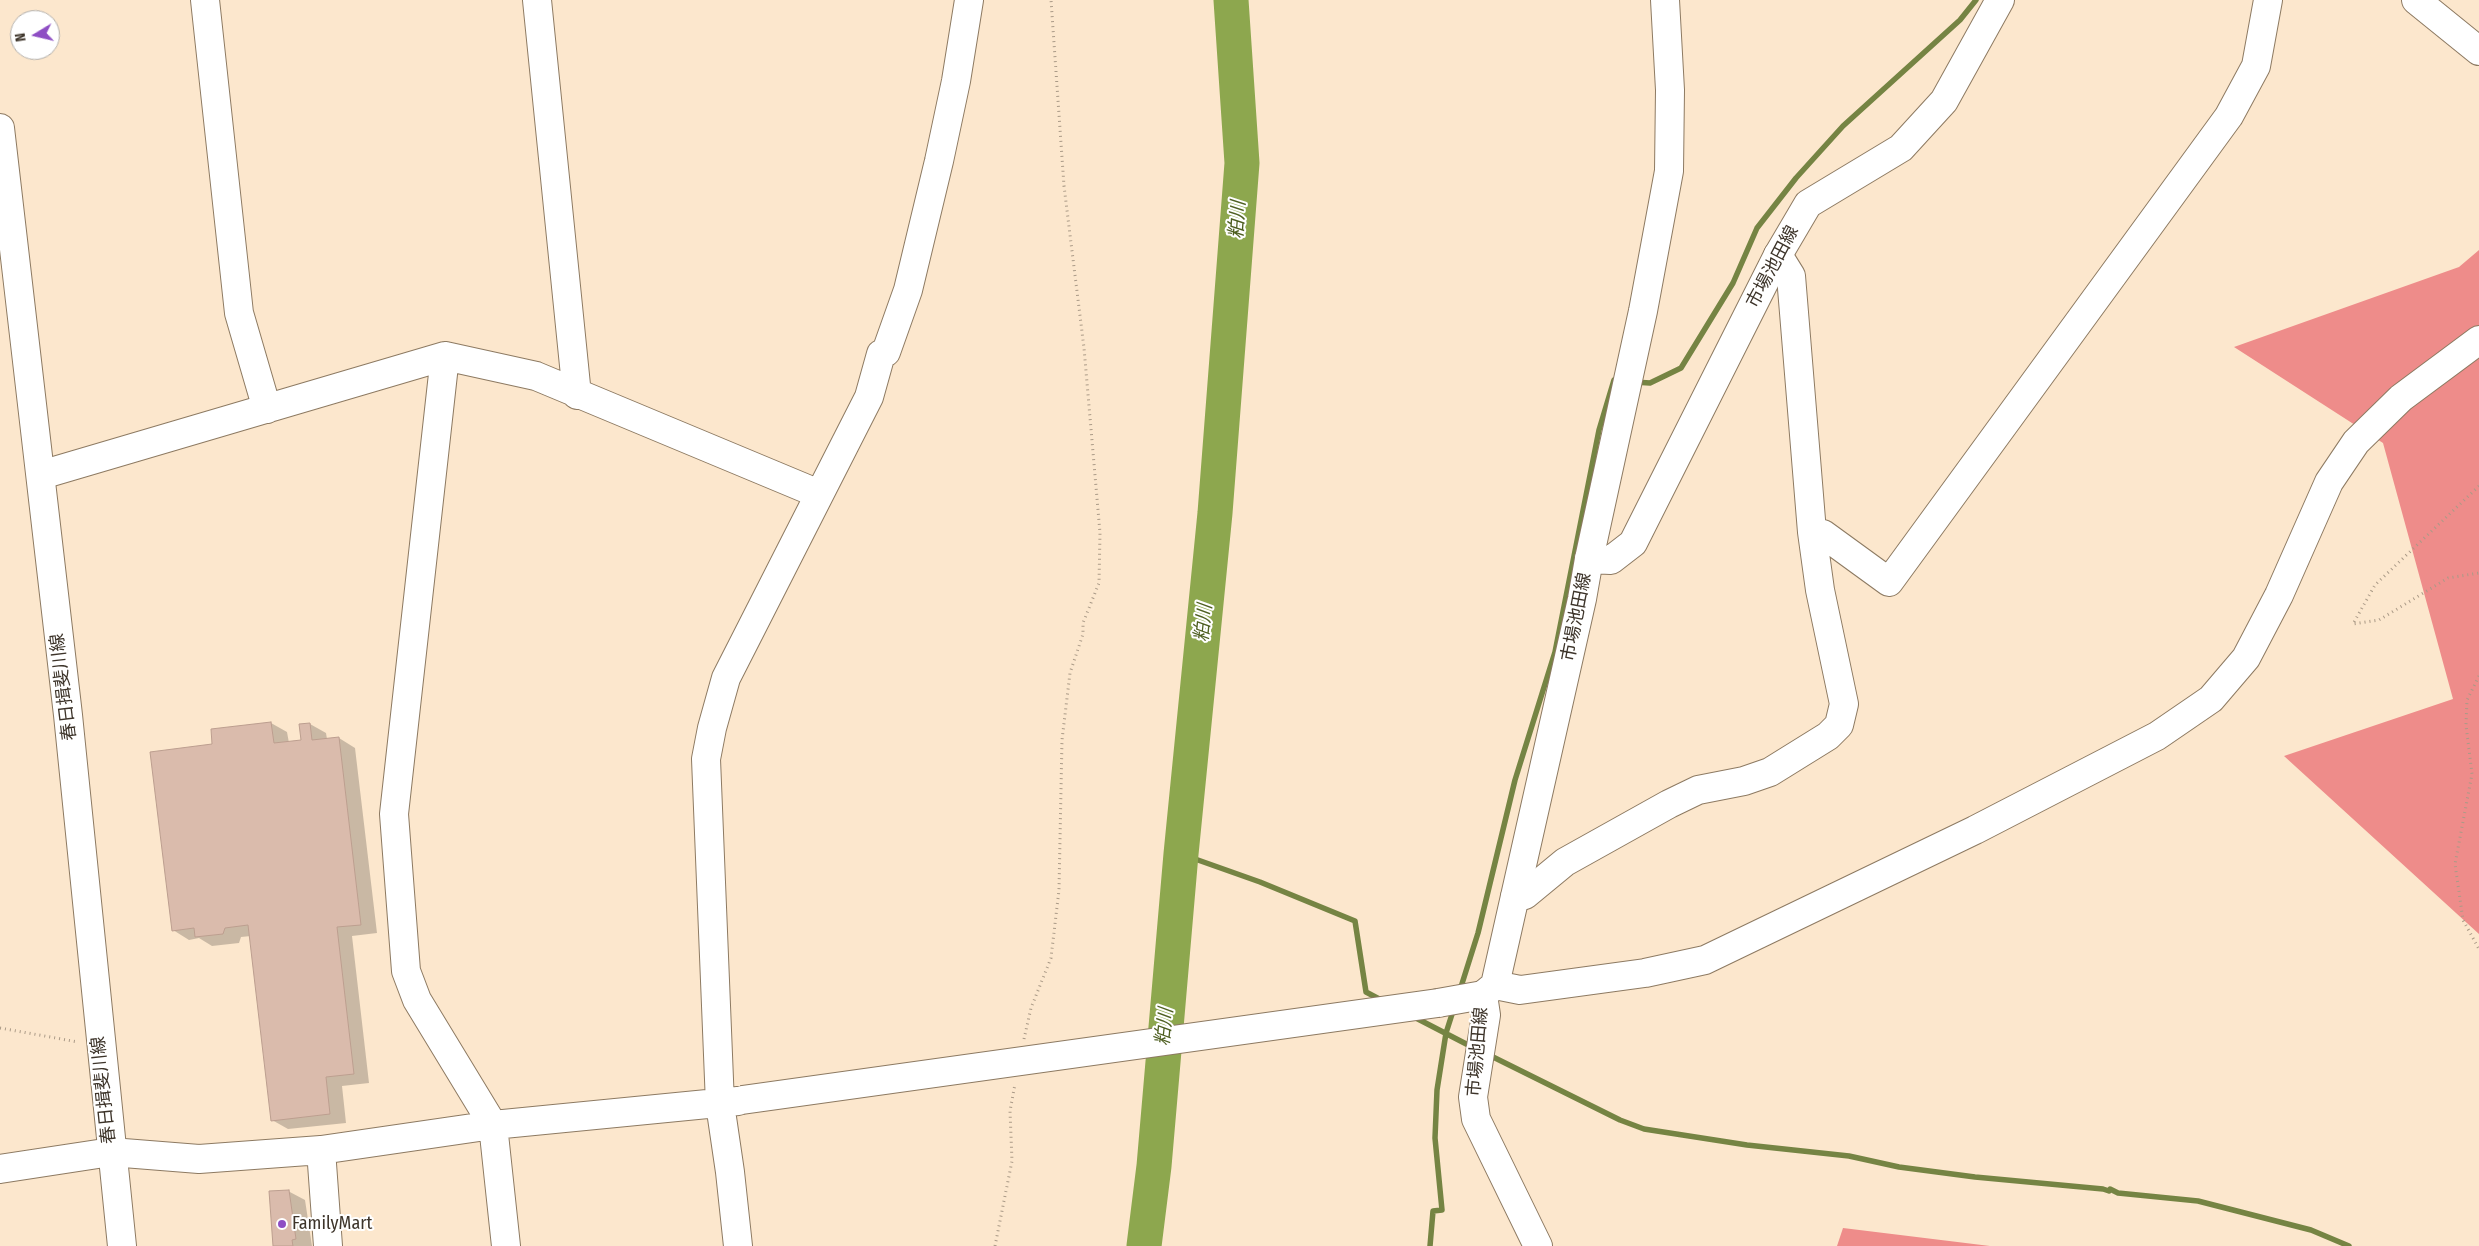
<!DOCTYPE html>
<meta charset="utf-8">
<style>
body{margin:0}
#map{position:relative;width:2479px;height:1246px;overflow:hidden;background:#fce7cd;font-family:"Fira Sans Condensed",sans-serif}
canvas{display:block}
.north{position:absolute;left:10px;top:10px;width:50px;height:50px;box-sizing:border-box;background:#fff;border:1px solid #b1aeaa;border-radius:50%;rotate:261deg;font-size:14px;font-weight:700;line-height:20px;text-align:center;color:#3d342a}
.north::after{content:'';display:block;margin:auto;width:18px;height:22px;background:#8e4ec4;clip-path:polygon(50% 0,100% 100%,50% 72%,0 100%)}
</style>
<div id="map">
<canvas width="2479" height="1246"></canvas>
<div class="north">N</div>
</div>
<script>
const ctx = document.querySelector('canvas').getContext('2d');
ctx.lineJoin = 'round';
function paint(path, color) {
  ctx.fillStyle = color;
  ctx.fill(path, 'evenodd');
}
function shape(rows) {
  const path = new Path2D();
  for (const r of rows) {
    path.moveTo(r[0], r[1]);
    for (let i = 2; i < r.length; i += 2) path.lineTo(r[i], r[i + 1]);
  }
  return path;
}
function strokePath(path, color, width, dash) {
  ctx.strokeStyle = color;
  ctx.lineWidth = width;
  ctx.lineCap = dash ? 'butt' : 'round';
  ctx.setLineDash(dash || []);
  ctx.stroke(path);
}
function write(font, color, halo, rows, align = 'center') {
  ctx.font = font + ' "Fira Sans Condensed","Noto Sans JP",sans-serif';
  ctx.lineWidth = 4;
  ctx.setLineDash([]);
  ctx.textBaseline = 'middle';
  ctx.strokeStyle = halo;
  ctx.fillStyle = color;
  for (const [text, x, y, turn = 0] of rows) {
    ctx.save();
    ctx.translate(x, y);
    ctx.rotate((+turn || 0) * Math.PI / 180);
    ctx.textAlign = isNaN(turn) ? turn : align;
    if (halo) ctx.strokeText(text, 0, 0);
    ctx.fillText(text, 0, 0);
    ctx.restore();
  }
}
const forest = shape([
 [2479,250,2479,934,2284,756,2453,699,2383,443,2234,347,2459,267],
 [1843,1228,1990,1246,1837,1246]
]);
const shadow = shape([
 [271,723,287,732,289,743,303,741,310,724,326,733,327,739,339,738,355,748,377,933,352,936,369,1083,342,1086,346,1123,288,1129,272,1120,251,936,241,937,239,943,212,946,199,938,189,940,173,930,214,745],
 [288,1191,305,1200,312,1246,275,1246]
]);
const stream = shape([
 [1634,382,1650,383,1681,368,1733,283,1757,228,1796,178,1843,126,1960,20,1976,0],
 [1181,854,1260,882,1355,921,1366,992,1383,1001],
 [1460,990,1478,933,1515,780,1555,652,1599,430,1614,380,1620,381],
 [1414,1017,1474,1048],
 [1487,1054,1620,1120,1644,1129,1747,1145,1849,1156,1899,1167,1975,1177,2103,1189,2109,1191,2110,1189,2118,1193,2198,1201,2311,1230,2349,1246],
 [1430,1246,1433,1211,1442,1210,1435,1138,1437,1090,1446,1033,1454,1008]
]);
const river = shape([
 [1144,1246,1154,1166,1181,854,1215,513,1242,163,1231,0]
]);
const building = shape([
 [271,722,274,743,301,740,299,724,310,723,312,740,339,737,361,925,337,927,354,1074,326,1077,330,1114,271,1121,248,925,225,928,223,934,195,937,194,928,172,931,150,752,212,744,211,729,271,722],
 [289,1190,296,1239,292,1240,293,1246,273,1246,269,1191,289,1190]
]);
const path = shape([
 [2479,486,2375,585,2353,624,2379,620,2448,578,2479,573],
 [2479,676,2467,700,2466,725,2472,774,2455,864,2463,920,2479,949],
 [0,1028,78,1042],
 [1024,1039,1031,1008,1051,958,1059,890,1062,740,1070,673,1083,634,1083,623,1099,583,1100,533,1084,348,1064,186,1051,0],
 [995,1246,1012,1161,1010,1111,1015,1084]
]);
const minor = shape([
 [205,0,239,313,267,409],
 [537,0,577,395],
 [2416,0,2479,51],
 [445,356,394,814,406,971,417,1000,493,1125,506,1246],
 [41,475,445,356,536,376,819,494],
 [1812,532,1823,534,1889,582,2229,116,2256,66,2268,0],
 [1589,559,1643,311,1669,171,1670,90,1665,0],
 [1515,897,1525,895,1565,862,1669,804,1698,790,1744,781,1770,772,1828,736,1839,725,1844,704,1820,590,1812,532,1791,276,1778,255],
 [1495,985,1520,990,1645,973,1705,960,1975,830,2157,736,2211,699,2246,658,2279,595,2329,482,2356,442,2401,398,2479,340],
 [1438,1003,1483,995],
 [321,1150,328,1246],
 [0,1169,111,1152,199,1159,321,1150,493,1125,738,1101],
 [738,1246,730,1172,720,1104,706,759,712,728,726,678,869,397,881,354,886,352,908,290,939,161,956,81,969,0]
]);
const major = shape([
 [0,128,68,715,122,1246],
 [1538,1246,1476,1119,1473,1097,1486,1015,1483,995,1495,985,1582,599,1589,559,1611,560,1633,543,1778,255,1808,204,1901,148,1944,101,2000,0]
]);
const minorBridge = shape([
 [742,1100,1438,1003]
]);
const markers = [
 [282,1224,5,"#8e4ec4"]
];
const streetNames = [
 ["市場池田線",1773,267,-62],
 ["市場池田線",1577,617,-79],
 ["春日揖斐川線",64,687,-97],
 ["市場池田線",1478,1052,-85],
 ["春日揖斐川線",104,1090,-96]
];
const poiNames = [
 ["FamilyMart",292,1224]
];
const waterNames = [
 ["粕川",1238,220,-86],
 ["粕川",1204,623,-84],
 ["粕川",1165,1027,-84]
];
paint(forest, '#ee8c8a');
paint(shadow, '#0003');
strokePath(stream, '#758443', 5.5);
strokePath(river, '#8da74e', 35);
paint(building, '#dabbac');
strokePath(building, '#bc9e8f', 1);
strokePath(minor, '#8d7a62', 30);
strokePath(major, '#8d7a62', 30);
strokePath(path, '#aa9a87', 3, [1, 4]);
strokePath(minor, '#fff', 28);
strokePath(major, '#fff', 28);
strokePath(minorBridge, '#8d7a62', 30, []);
strokePath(minorBridge, '#fff', 28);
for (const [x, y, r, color] of markers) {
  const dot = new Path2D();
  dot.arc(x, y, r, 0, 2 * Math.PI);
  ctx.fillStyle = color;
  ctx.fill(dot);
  strokePath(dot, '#fff', 2);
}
write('18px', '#3d342a', '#fff', streetNames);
write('18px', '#3d342a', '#fff', poiNames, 'left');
write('italic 19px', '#4e5f21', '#fff', waterNames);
</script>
